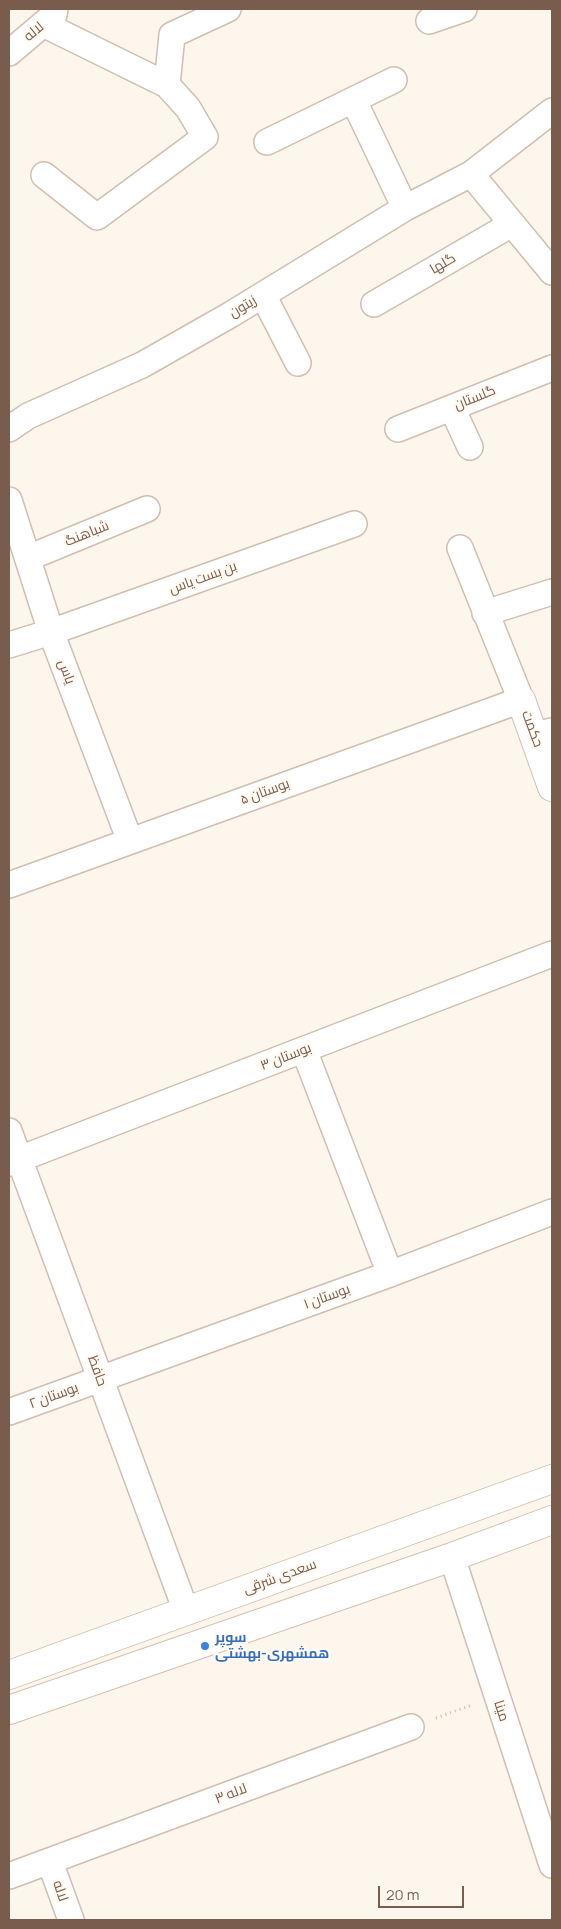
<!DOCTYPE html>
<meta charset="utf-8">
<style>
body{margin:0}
#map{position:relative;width:561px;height:1929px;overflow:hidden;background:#fdf6ec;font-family:Manrope,sans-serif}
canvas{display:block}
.frame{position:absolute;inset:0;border:10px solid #7a5c4d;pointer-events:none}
.scale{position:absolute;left:378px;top:1886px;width:86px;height:22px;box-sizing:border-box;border:2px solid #7a5c4d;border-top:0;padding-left:6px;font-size:15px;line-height:18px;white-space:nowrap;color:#7a5c4d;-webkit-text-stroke:4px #fffaf3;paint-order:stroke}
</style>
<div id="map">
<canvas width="561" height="1929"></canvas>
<div class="frame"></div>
<div class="scale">20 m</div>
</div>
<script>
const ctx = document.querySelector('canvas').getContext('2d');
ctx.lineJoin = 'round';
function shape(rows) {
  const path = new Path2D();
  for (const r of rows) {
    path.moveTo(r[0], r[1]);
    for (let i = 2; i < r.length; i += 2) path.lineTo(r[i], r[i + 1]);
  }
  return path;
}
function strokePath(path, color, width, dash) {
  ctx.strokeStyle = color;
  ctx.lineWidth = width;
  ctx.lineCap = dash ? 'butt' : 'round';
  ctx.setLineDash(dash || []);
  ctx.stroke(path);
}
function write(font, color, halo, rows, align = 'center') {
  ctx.font = font + ' Manrope,Cairo,sans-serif';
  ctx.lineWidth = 5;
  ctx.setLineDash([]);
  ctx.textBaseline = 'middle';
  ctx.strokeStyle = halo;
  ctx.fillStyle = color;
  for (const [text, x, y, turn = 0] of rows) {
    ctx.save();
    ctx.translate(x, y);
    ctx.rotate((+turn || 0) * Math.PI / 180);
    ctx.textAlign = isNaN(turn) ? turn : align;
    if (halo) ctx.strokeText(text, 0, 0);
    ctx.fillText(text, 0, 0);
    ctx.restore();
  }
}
const path = shape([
 [436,1718,472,1705]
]);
const minor = shape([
 [429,21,464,9],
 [43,24,167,85,188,108,205,137,97,217,44,175],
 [9,53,54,15,55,9],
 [167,85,172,35,228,9],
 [354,101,405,208],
 [267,142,394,80],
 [471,174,552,272],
 [263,295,298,363],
 [374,304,512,224],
 [452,408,470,447],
 [9,429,28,416,142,365,230,315,405,208,471,174,552,111],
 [398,429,552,368],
 [9,500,51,632,130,841],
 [28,558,147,509],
 [485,613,552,592],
 [9,645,51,632,354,524],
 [533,735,552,731],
 [9,885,521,700,460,548],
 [304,1050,390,1274],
 [9,1131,186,1611],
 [9,1163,552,954],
 [9,1412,390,1274,552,1212],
 [452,1557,552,1865],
 [50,1862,71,1920],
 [9,1876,411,1727]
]);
const tertiary = shape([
 [521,700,552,787]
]);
const secondary = shape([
 [9,1675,552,1479],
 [9,1710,452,1557,552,1520]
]);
const markers = [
 [205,1646,5,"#3f7fe0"]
];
const streetNames = [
 ["لاله",34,32,-40],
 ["گلها",443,264,-30],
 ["زیتون",243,307,-31],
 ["گلستان",475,398,-22],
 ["شباهنگ",87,534,-22],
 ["بن بست یاس",203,578,-20],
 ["یاس",66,672,69],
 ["حکمت",532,729,70],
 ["بوستان ۵",265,792,-20],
 ["بوستان ۳",286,1057,-21],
 ["بوستان ۱",327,1297,-20],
 ["حافظ",97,1371,70],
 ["بوستان ۲",54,1396,-20],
 ["سعدی شرقی",280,1577,-20],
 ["مینا",501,1711,72],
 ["لاله ۳",231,1794,-21],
 ["لاله",60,1891,71]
];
const shopNames = [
 ["سوپر",215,1638],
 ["همشهری-بهشتی",215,1654]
];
strokePath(minor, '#d1beb0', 28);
strokePath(tertiary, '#d1beb0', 30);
strokePath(secondary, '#d6c0b0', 30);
strokePath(path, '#d9b8a5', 3, [1, 4]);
strokePath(minor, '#fff', 25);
strokePath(tertiary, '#fff', 28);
strokePath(secondary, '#fff', 28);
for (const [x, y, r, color] of markers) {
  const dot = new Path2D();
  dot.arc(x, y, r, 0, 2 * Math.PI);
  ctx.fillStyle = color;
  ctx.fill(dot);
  strokePath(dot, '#fffaf3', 2);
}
write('14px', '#7a5c4d', '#fffaf3', streetNames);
write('bold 14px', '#366cbe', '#fffaf3', shopNames, 'left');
</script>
